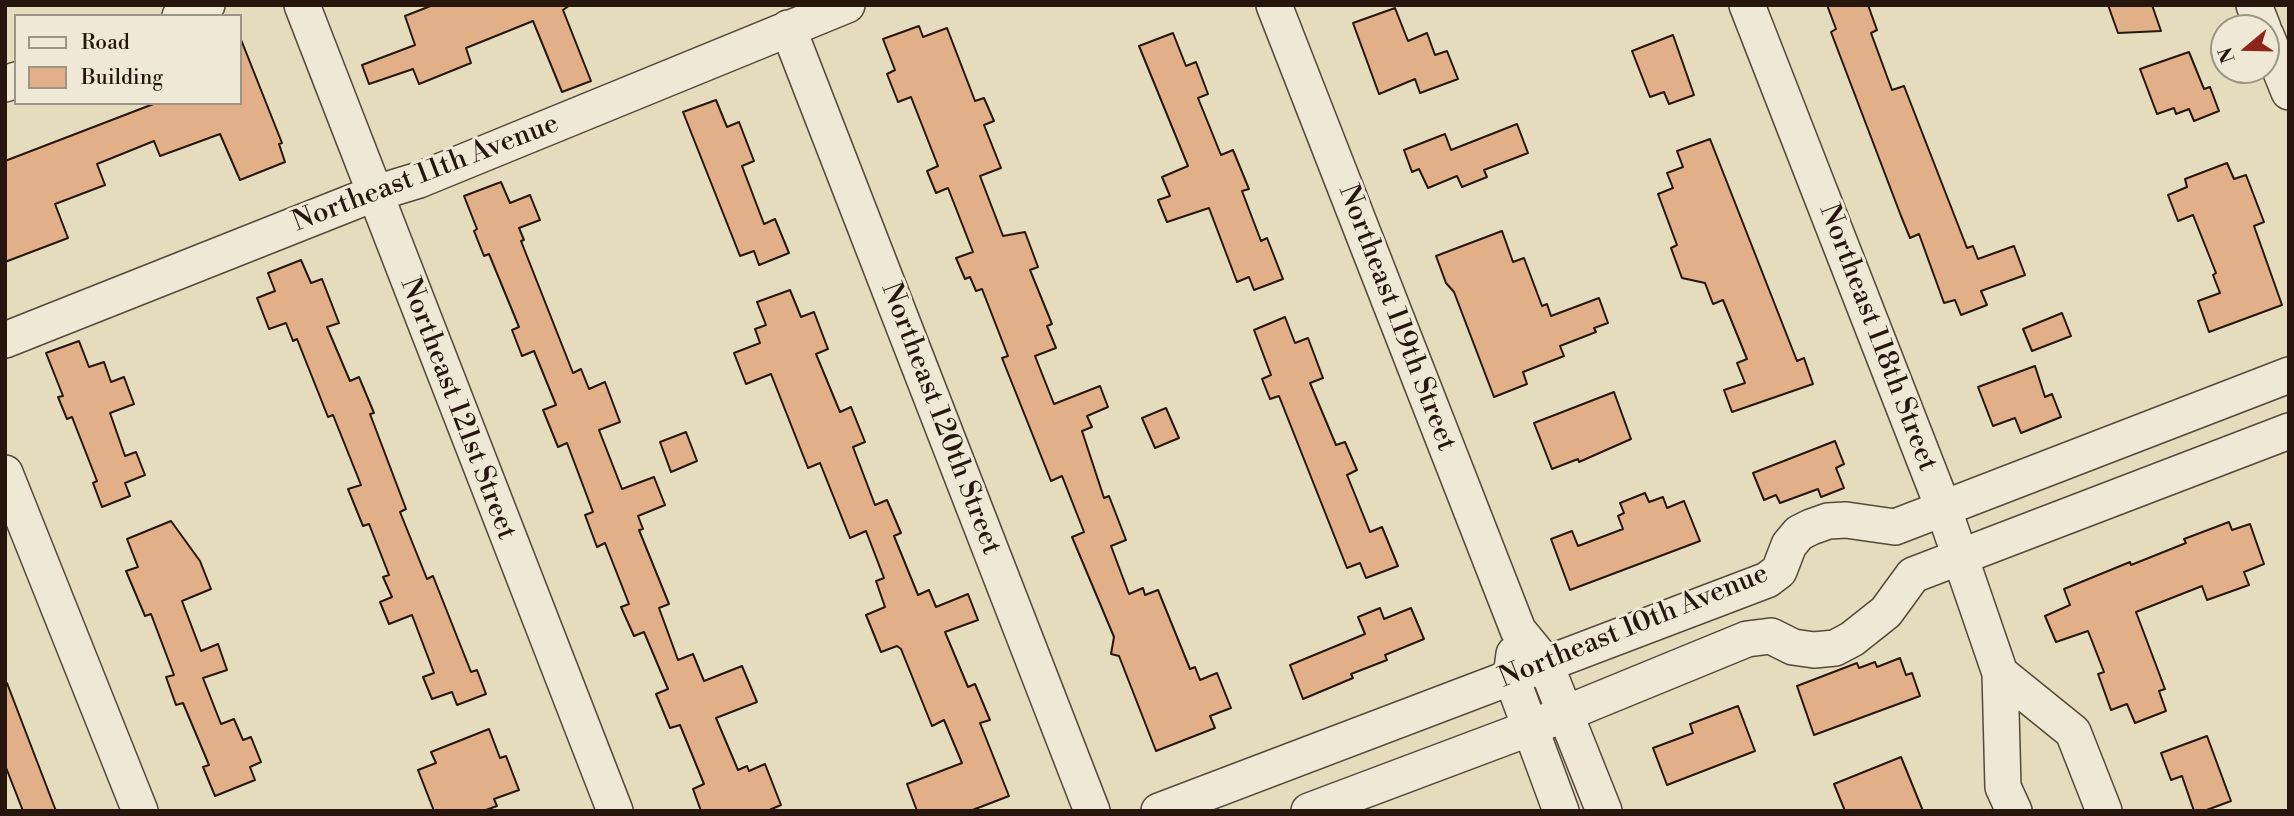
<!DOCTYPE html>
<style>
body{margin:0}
#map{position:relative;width:2294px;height:816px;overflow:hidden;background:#e5dcbd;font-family:"Libre Bodoni",serif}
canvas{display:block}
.frame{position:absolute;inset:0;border:7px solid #27160e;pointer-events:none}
.legend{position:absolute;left:14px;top:14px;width:228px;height:91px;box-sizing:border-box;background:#eee8d4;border:2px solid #9e9485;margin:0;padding:9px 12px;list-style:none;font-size:21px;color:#27160e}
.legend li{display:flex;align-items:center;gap:14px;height:35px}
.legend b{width:35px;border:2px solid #9e9485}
.north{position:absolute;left:2210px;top:14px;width:70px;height:70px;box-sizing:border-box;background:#eee8d4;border:2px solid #9e9485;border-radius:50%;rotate:251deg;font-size:19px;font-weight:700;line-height:28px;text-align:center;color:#27160e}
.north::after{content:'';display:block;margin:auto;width:24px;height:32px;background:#8f2418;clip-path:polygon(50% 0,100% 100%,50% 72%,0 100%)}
</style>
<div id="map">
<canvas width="2294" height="816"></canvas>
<div class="frame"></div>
<ul class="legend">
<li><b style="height:9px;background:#eee8d4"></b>Road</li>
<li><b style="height:19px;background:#e1af88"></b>Building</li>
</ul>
<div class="north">N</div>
</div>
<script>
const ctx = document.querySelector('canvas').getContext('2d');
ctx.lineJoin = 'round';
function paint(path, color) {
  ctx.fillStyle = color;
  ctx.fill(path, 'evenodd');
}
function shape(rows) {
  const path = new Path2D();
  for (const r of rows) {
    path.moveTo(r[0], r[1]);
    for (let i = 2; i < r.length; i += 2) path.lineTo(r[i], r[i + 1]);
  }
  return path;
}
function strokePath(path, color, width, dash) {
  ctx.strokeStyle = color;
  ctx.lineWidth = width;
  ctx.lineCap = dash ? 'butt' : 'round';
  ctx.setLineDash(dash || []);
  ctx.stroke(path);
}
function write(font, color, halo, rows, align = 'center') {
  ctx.font = font + ' "Libre Bodoni",serif';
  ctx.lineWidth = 6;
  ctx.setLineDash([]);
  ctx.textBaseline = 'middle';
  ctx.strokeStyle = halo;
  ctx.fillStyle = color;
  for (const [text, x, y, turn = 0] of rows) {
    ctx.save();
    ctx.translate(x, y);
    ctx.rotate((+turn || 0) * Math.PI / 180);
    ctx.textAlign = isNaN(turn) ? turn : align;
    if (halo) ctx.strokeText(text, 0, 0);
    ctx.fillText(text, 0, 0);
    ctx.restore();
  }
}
const building = shape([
 [433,5,570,5,563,10,591,81,562,92,533,21,466,48,471,63,419,84,413,69,369,84,362,65,415,45,405,16,433,5],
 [1827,5,1868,5,1877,30,1871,33,1892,90,1904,86,1967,248,1973,246,1978,259,2014,246,2025,275,1981,291,1987,305,1961,315,1955,300,1944,303,1919,234,1910,238,1901,216,1831,32,1836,29,1827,5],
 [2108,5,2152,5,2161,31,2118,33,2108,5],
 [1395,8,1408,41,1427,33,1435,55,1447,51,1458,79,1420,93,1415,79,1379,94,1353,23,1395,8],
 [919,26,923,37,947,28,975,101,984,98,994,121,984,125,1001,168,980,176,1003,236,1025,232,1038,267,1030,270,1052,324,1047,326,1056,348,1035,356,1054,404,1100,386,1108,407,1087,416,1092,427,1082,431,1104,498,1109,496,1126,540,1111,546,1129,594,1143,588,1145,595,1158,590,1190,669,1195,667,1200,680,1217,673,1231,708,1210,716,1215,728,1156,751,1119,656,1111,654,1114,637,1072,537,1084,532,1062,476,1051,481,1002,358,1008,356,982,289,976,291,970,277,965,279,956,258,973,252,948,188,936,193,927,171,938,166,911,97,898,102,887,74,895,70,883,39,919,26],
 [1173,33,1186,66,1196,62,1208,94,1198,98,1221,155,1233,150,1249,189,1242,191,1261,241,1267,238,1283,279,1254,290,1249,277,1237,282,1209,208,1167,222,1158,200,1170,196,1162,177,1188,166,1139,46,1173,33],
 [1673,35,1694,95,1669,104,1664,92,1650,97,1632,51,1673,35],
 [240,37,282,143,279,144,285,162,240,180,220,134,160,156,154,141,97,164,105,185,55,204,68,238,5,262,5,161,156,103,240,103,240,37],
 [2189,52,2204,89,2210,87,2219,111,2194,121,2189,109,2176,114,2174,108,2157,114,2140,69,2189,52],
 [716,100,727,127,739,122,754,161,742,166,764,224,775,219,789,253,759,265,754,251,740,256,683,112,716,100],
 [1517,124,1528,153,1484,170,1487,177,1462,187,1457,176,1428,188,1419,169,1412,172,1404,150,1445,134,1451,150,1517,124],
 [1710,139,1797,361,1804,358,1813,384,1732,412,1724,390,1745,383,1737,363,1747,359,1723,300,1713,304,1705,283,1682,278,1671,248,1677,245,1658,194,1673,188,1667,173,1683,167,1677,151,1710,139],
 [2227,163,2234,179,2246,175,2264,222,2254,226,2282,305,2209,332,2198,301,2220,293,2213,275,2216,273,2193,215,2178,221,2168,195,2187,187,2185,179,2227,163],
 [501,182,510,203,530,195,540,220,519,228,524,240,521,241,573,373,581,369,589,389,605,382,620,422,599,430,622,489,654,477,665,505,638,516,643,529,639,530,669,604,659,608,678,660,693,654,704,681,742,666,757,702,716,718,738,770,747,766,749,771,765,764,781,805,767,811,701,811,693,789,704,784,680,725,670,728,656,694,668,689,644,632,634,636,621,607,629,604,605,543,597,547,585,515,593,512,567,443,558,447,543,410,556,405,534,351,522,356,512,330,519,327,489,254,484,256,474,231,477,229,464,196,501,182],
 [1502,231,1513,262,1524,258,1542,306,1547,304,1551,316,1599,298,1608,323,1594,328,1596,332,1560,346,1564,356,1523,372,1527,384,1494,397,1454,292,1446,283,1436,256,1502,231],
 [301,260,311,283,322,279,339,323,327,327,350,381,359,377,374,413,370,414,406,509,400,512,427,579,433,576,471,672,477,670,486,694,457,705,452,692,432,699,423,677,434,673,412,615,389,624,380,602,392,597,383,577,389,575,369,524,363,526,348,489,361,485,333,415,328,417,297,339,293,341,286,323,269,329,257,298,275,291,268,273,301,260],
 [790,290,801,317,814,312,828,349,816,354,840,412,851,407,865,442,853,447,875,505,887,500,901,533,894,536,918,595,929,590,936,607,968,594,978,620,945,632,968,687,975,684,990,720,980,723,1009,796,970,811,917,811,907,784,962,763,944,720,932,726,901,649,897,646,881,652,866,615,885,607,876,581,884,578,866,531,850,538,820,463,808,468,771,374,746,384,734,353,760,343,755,329,766,325,757,302,790,290],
 [2062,313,2071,336,2032,351,2023,329,2062,313],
 [1285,317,1295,343,1308,338,1323,378,1310,383,1336,445,1345,442,1357,470,1347,475,1370,532,1382,527,1398,566,1366,578,1360,563,1347,568,1279,396,1270,399,1262,379,1271,375,1254,330,1285,317],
 [79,341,89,367,104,362,111,382,124,377,134,404,110,413,125,456,136,452,145,475,125,483,130,496,102,507,93,483,97,481,72,417,67,419,58,397,63,396,46,353,79,341],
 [2035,366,2045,397,2052,394,2061,417,2021,433,2015,418,1993,426,1978,387,2035,366],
 [1614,392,1631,439,1579,462,1578,459,1552,469,1534,423,1614,392],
 [1166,408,1179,438,1155,448,1142,418,1166,408],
 [686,432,697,461,671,472,660,442,686,432],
 [1835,441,1844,464,1836,468,1844,488,1821,497,1818,489,1780,503,1776,495,1764,500,1753,473,1835,441],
 [1645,493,1649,502,1663,497,1667,508,1684,501,1700,541,1570,590,1551,539,1572,531,1578,546,1623,529,1618,516,1624,513,1620,503,1645,493],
 [171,521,200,561,211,589,182,601,201,651,218,644,227,670,203,678,221,724,234,719,243,740,251,737,261,762,250,767,255,780,215,796,203,767,209,765,183,703,176,705,166,677,174,675,151,614,145,616,126,571,138,567,127,539,171,521],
 [2229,522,2232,530,2250,524,2264,564,2244,572,2249,585,2207,600,2202,586,2136,612,2165,689,2159,691,2166,711,2135,723,2127,704,2111,710,2098,674,2104,672,2088,631,2056,642,2045,616,2070,605,2064,589,2130,562,2131,565,2186,543,2184,539,2229,522],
 [1380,608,1384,619,1411,608,1424,639,1385,655,1387,660,1351,674,1353,678,1303,699,1290,665,1365,634,1358,617,1380,608],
 [1900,658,1906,675,1912,673,1920,696,1814,735,1797,686,1857,663,1859,668,1875,662,1877,667,1900,658],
 [5,683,7,683,56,811,23,811,5,765,5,683],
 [1738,706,1755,751,1667,785,1653,748,1693,733,1690,724,1738,706],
 [489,729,500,758,506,756,519,790,494,799,497,806,483,811,434,811,418,770,436,763,431,752,489,729],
 [2207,736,2231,801,2204,811,2194,811,2182,776,2171,780,2161,753,2207,736],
 [1901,757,1923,811,1845,811,1834,784,1901,757]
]);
const minor = shape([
 [302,5,615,811],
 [1274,5,1518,630,1545,663,1604,811],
 [1747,5,1944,510,2000,673,2003,787,2014,811],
 [2254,5,2263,28],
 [180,16,207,5],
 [788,28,1092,811],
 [2266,35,2289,92],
 [5,84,16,80],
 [5,340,373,194,419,180,847,5],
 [5,473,140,811],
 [1514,654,1511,676,1561,811],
 [2000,673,2073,732,2104,811],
 [1159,811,1767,580,1779,571,1789,545,1799,533,1811,527,1828,521,1846,520,1895,527,2289,375],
 [1309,811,1530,728,1747,639,1771,636,1793,647,1814,650,1835,648,1852,639,1886,612,1913,575,2289,431]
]);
const streetNames = [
 ["Northeast 11th Avenue",426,174,-21],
 ["Northeast 119th Street",1396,318,69],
 ["Northeast 118th Street",1877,338,69],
 ["Northeast 121st Street",457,409,69],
 ["Northeast 120th Street",940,419,69],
 ["Northeast 10th Avenue",1634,627,-22]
];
paint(building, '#e1af88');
strokePath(building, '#27160e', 2);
strokePath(minor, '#56483a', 38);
strokePath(minor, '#eee8d4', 35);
write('28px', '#27160e', '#eee8d4', streetNames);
</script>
